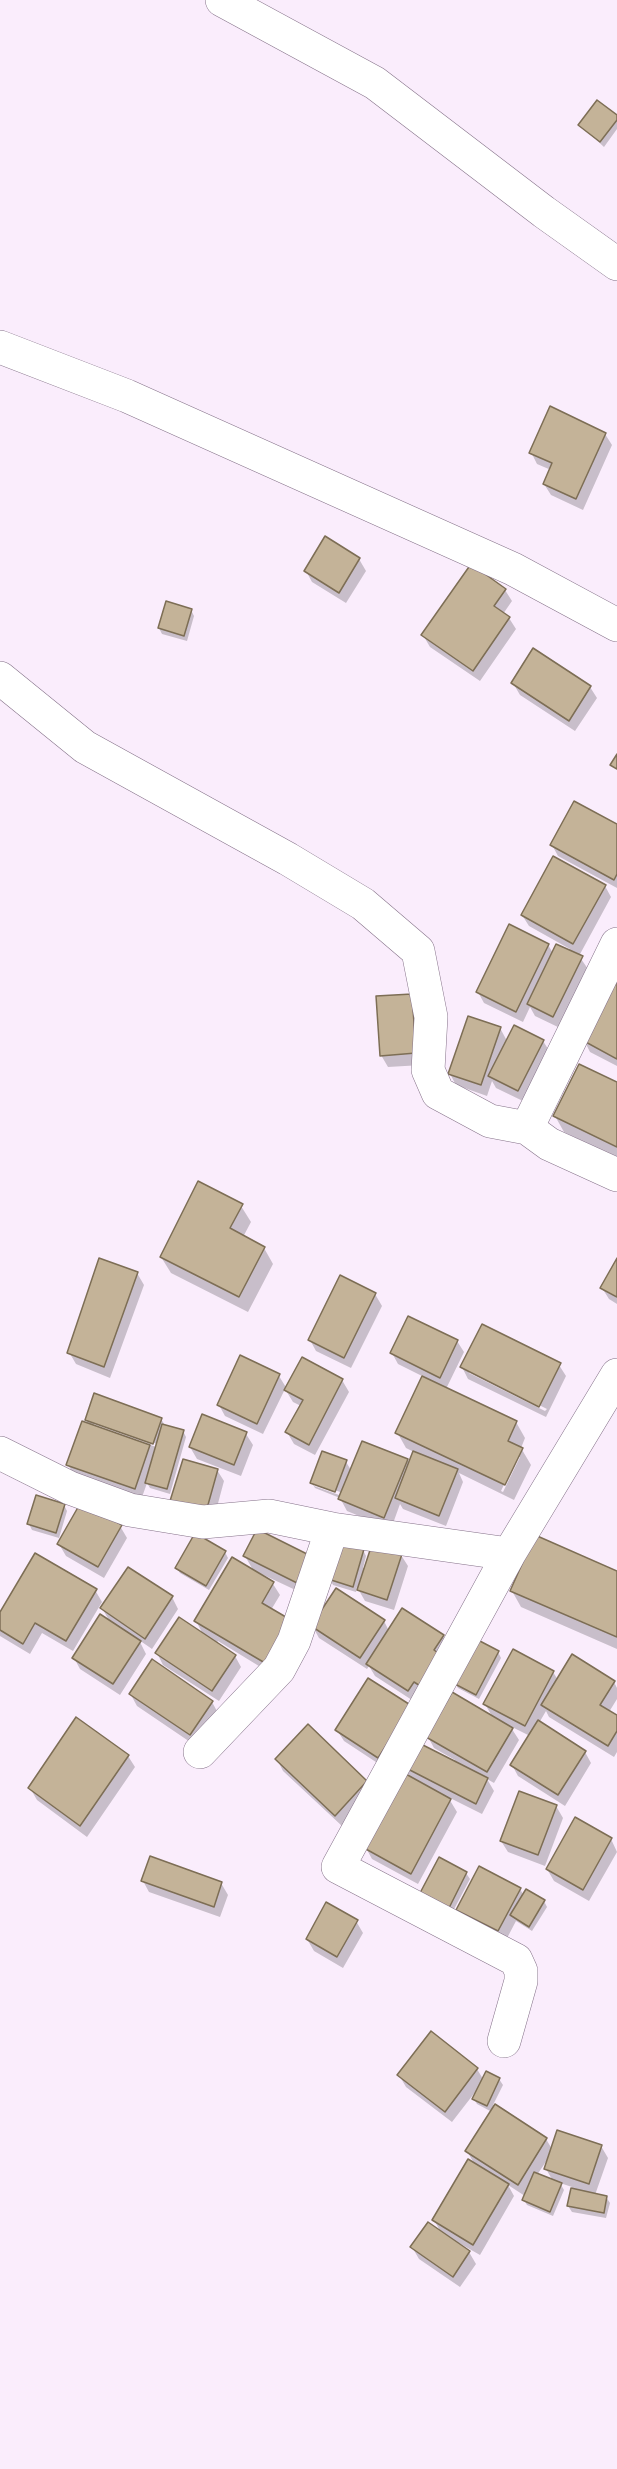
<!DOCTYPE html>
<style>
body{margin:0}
canvas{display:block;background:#faedfc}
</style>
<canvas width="617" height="2469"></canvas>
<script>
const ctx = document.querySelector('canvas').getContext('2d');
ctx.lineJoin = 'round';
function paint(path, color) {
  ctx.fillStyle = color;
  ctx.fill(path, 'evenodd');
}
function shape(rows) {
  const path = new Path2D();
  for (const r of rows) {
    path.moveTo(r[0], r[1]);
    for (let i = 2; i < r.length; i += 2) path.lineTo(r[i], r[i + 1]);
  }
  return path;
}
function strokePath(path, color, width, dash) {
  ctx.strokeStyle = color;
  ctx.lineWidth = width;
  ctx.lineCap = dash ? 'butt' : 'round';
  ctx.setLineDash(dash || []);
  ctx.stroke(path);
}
const shadow = shape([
 [617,117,617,129,604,147,580,125],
 [605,434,612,445,583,510,551,495,544,484,551,470,537,464,531,452],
 [359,559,366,571,346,603,312,582,306,571],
 [505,590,512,601,503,614,509,618,516,629,480,681,430,647,423,635],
 [191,610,194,616,187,641,162,634,159,628],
 [513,683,590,687,597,698,575,731,520,695],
 [617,825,617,888,558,856,552,845],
 [605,886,611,897,579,956,588,969,560,1028,535,1016,530,1007,523,1022,484,1003,478,992,548,945,553,953,570,949,529,926,522,915],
 [617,977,617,1066,590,1052,584,1040],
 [411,996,422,1065,388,1067,381,1055],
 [500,1028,507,1041,543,1041,550,1052,525,1102,496,1088,492,1081,487,1096,456,1085,450,1074],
 [617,1084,617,1158,564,1132,555,1116],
 [241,1206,251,1222,243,1237,264,1248,273,1264,248,1312,171,1273,161,1257],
 [617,1261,617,1304,609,1299,602,1288],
 [137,1273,144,1285,110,1378,76,1364,69,1352],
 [375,1294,382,1306,351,1368,316,1351,310,1340],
 [457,1341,464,1352,446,1389,516,1422,525,1438,521,1448,531,1465,514,1500,459,1473,463,1482,446,1526,403,1509,400,1504,391,1529,347,1511,340,1498,315,1488,312,1483,323,1453,346,1462,351,1470,407,1460,410,1465,414,1452,406,1448,397,1432,424,1377,398,1364,392,1353],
 [517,1457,520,1457,503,1492,501,1491],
 [314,1483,343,1493,342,1496,314,1486],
 [559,1365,566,1376,546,1417,468,1379,462,1367],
 [469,1370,547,1409,545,1411,469,1373],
 [279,1376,287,1389,342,1380,349,1392,315,1455,294,1444,287,1432,301,1406,293,1402,285,1389,263,1434,225,1416,219,1405],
 [203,1416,246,1434,253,1445,241,1476,197,1459,190,1447],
 [161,1419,166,1427,183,1431,186,1437,170,1494,150,1488,147,1483,141,1500,75,1476,68,1465,89,1425,86,1420],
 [94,1422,160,1445,159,1448,94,1425],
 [184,1460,217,1470,224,1481,213,1522],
 [64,1505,67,1511,59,1538,32,1530,29,1524],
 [120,1526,127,1538,104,1578,66,1556,59,1544],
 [363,1550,366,1556,363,1568,401,1555,408,1566,394,1610,365,1601,357,1587,356,1592,333,1585,330,1579],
 [225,1552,228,1558,209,1590,180,1573,177,1568],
 [245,1556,310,1557,304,1594,253,1570],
 [617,1573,617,1649,521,1607,512,1591],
 [273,1584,280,1595,271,1610,272,1674,218,1641,216,1644,235,1656,241,1667,219,1701,163,1665,157,1653,204,1636,196,1621],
 [95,1590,102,1602,73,1651,42,1633,30,1654,0,1636,0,1615],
 [172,1597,178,1609,152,1649,139,1640,146,1654,120,1695,80,1669,74,1658,110,1622,102,1608],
 [384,1621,389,1631,443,1636,449,1648,415,1702,375,1676,369,1666,367,1669,319,1638,313,1627],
 [498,1652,501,1658,479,1699,458,1688,455,1683],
 [553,1672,558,1680,614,1682,617,1688,617,1699,609,1712,617,1717,617,1752,614,1757,549,1717,546,1711,539,1723,585,1752,591,1763,565,1806,518,1776,512,1765,530,1736,510,1726,519,1740,494,1783,487,1779,494,1791,482,1814,448,1797,457,1812,418,1884,372,1859,366,1848,411,1779,404,1766,455,1760,434,1748,428,1737,493,1718,485,1704],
 [131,1695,212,1702,218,1713,196,1746,137,1706],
 [411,1707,385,1768,344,1741,337,1730],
 [128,1756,135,1767,87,1837,37,1800,30,1788],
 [277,1759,366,1782,342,1826,283,1771],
 [556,1806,563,1818,545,1866,508,1852,501,1841],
 [611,1839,617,1852,589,1901,554,1881,547,1869],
 [466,1873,470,1879,452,1913,425,1899],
 [143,1881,221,1883,228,1895,220,1917,149,1892],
 [520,1889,524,1896,544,1901,547,1907,532,1931,516,1921,505,1942,464,1921,458,1910],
 [356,1921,363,1933,343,1968,314,1951,307,1939],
 [477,2069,483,2079,499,2079,503,2085,493,2105,546,2139,552,2149,601,2146,608,2158,595,2195,606,2197,610,2203,606,2218,572,2212,568,2206,572,2187,560,2183,564,2190,553,2216,527,2205,524,2200,525,2196,508,2185,514,2196,480,2255,459,2243,458,2245,469,2252,476,2264,460,2287,419,2259,412,2247,442,2234,434,2220,475,2165,467,2151,492,2112,477,2104,474,2099,476,2091,452,2122,406,2087,399,2075],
 [549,2157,546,2169,553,2181,537,2175]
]);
const building = shape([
 [597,100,617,115,617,120,600,142,578,125,597,100],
 [550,406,606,433,576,499,543,484,552,463,529,453,550,406],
 [325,536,360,558,339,593,304,571,325,536],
 [471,564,506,589,494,606,510,617,473,671,421,635,471,564],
 [166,601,192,609,184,636,158,628,166,601],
 [533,648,591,686,569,721,511,683,533,648],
 [617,754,617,769,610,765,617,754],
 [574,801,617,824,617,874,614,880,550,845,574,801],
 [553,856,606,885,573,944,521,915,553,856],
 [509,924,549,944,516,1012,476,992,509,924],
 [556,944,583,956,553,1017,527,1004,556,944],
 [617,974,617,1059,582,1040,617,974],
 [412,994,416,1053,380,1056,376,996,412,994],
 [468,1016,501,1027,481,1085,448,1074,468,1016],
 [514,1025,544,1040,518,1091,488,1076,514,1025],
 [579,1064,617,1082,617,1147,553,1116,579,1064],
 [198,1181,243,1204,230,1228,265,1247,239,1297,160,1257,198,1181],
 [99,1258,138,1272,104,1367,67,1353,99,1258],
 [617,1258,617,1297,600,1288,617,1258],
 [340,1275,376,1293,344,1358,308,1340,340,1275],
 [408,1316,458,1340,440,1378,390,1353,408,1316],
 [482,1324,561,1363,539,1407,460,1367,482,1324],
 [240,1355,280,1374,257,1424,217,1405,240,1355],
 [302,1357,343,1379,309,1445,285,1432,303,1400,284,1390,302,1357],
 [422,1376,517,1421,508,1441,523,1448,505,1485,395,1433,422,1376],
 [94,1393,162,1418,153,1444,85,1420,94,1393],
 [202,1414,247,1432,234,1465,189,1447,202,1414],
 [82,1421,150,1445,135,1489,66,1465,82,1421],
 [162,1424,184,1430,167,1489,145,1483,162,1424],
 [362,1441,408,1459,384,1518,338,1499,362,1441],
 [322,1451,347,1460,335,1492,310,1483,322,1451],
 [413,1451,458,1469,439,1516,395,1498,413,1451],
 [183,1459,218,1469,206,1512,170,1501,183,1459],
 [36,1495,65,1504,56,1533,27,1524,36,1495],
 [81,1502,122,1525,98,1567,57,1544,81,1502],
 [257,1529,311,1556,297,1583,243,1556,257,1529],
 [195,1533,226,1551,206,1586,175,1568,195,1533],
 [535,1535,617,1571,617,1637,510,1591,535,1535],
 [339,1542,364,1549,353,1587,328,1579,339,1542],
 [372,1544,402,1554,387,1600,357,1590,372,1544],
 [35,1553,97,1589,66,1641,35,1623,23,1644,0,1630,0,1612,35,1553],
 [232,1557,274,1582,262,1603,291,1620,265,1663,194,1621,232,1557],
 [128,1567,173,1596,145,1639,100,1608,128,1567],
 [336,1588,385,1620,360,1658,311,1626,336,1588],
 [402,1608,444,1635,434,1650,445,1658,425,1689,414,1682,408,1691,366,1664,402,1608],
 [100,1614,141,1641,113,1684,72,1658,100,1614],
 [179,1617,236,1655,212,1691,155,1653,179,1617],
 [476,1639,499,1651,476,1695,453,1683,476,1639],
 [513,1649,554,1671,525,1726,483,1704,513,1649],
 [572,1654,615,1681,600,1705,617,1715,617,1731,608,1746,541,1705,572,1654],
 [152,1659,213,1701,190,1735,129,1694,152,1659],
 [368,1678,412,1706,378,1758,335,1730,368,1678],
 [452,1692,513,1728,487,1772,426,1737,452,1692],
 [76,1717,129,1755,80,1826,28,1788,76,1717],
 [538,1720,586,1751,558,1795,510,1765,538,1720],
 [308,1724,367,1781,335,1816,275,1759,308,1724],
 [415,1741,488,1778,476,1804,402,1766,415,1741],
 [404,1773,451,1799,411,1874,364,1848,404,1773],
 [519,1791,557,1805,538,1855,500,1841,519,1791],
 [575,1817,612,1838,583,1890,546,1869,575,1817],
 [150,1856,222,1882,214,1907,141,1881,150,1856],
 [439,1857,467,1872,449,1908,420,1893,439,1857],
 [479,1866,521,1888,498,1931,456,1910,479,1866],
 [526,1889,545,1900,529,1927,510,1915,526,1889],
 [326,1902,358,1920,337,1957,306,1939,326,1902],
 [431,2031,478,2068,445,2112,397,2075,431,2031],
 [486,2071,500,2078,487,2106,472,2099,486,2071],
 [495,2104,547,2138,518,2185,465,2151,495,2104],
 [557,2130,602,2145,589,2184,544,2169,557,2130],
 [468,2159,509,2184,473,2245,432,2220,468,2159],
 [534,2172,562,2183,550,2212,522,2200,534,2172],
 [571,2188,607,2196,604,2213,567,2206,571,2188],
 [428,2222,470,2251,453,2277,410,2247,428,2222]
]);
const street = shape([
 [222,0,375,83,544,212,617,264],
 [0,347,127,396,513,569,617,625],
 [0,678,85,747,288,859,363,904,418,951,431,1017,428,1070,438,1093,490,1121,527,1128],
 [617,944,527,1128,549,1144,617,1175],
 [0,1453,70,1488,130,1510,203,1522,269,1516,332,1529,509,1554],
 [200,1752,279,1669,294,1641,332,1529],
 [504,2041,521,1981,521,1971,516,1960,338,1867,509,1554,617,1375]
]);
paint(shadow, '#0003');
paint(building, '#c4b398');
strokePath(building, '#7d6e55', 1.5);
strokePath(street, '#857289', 34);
strokePath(street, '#fff', 33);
</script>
